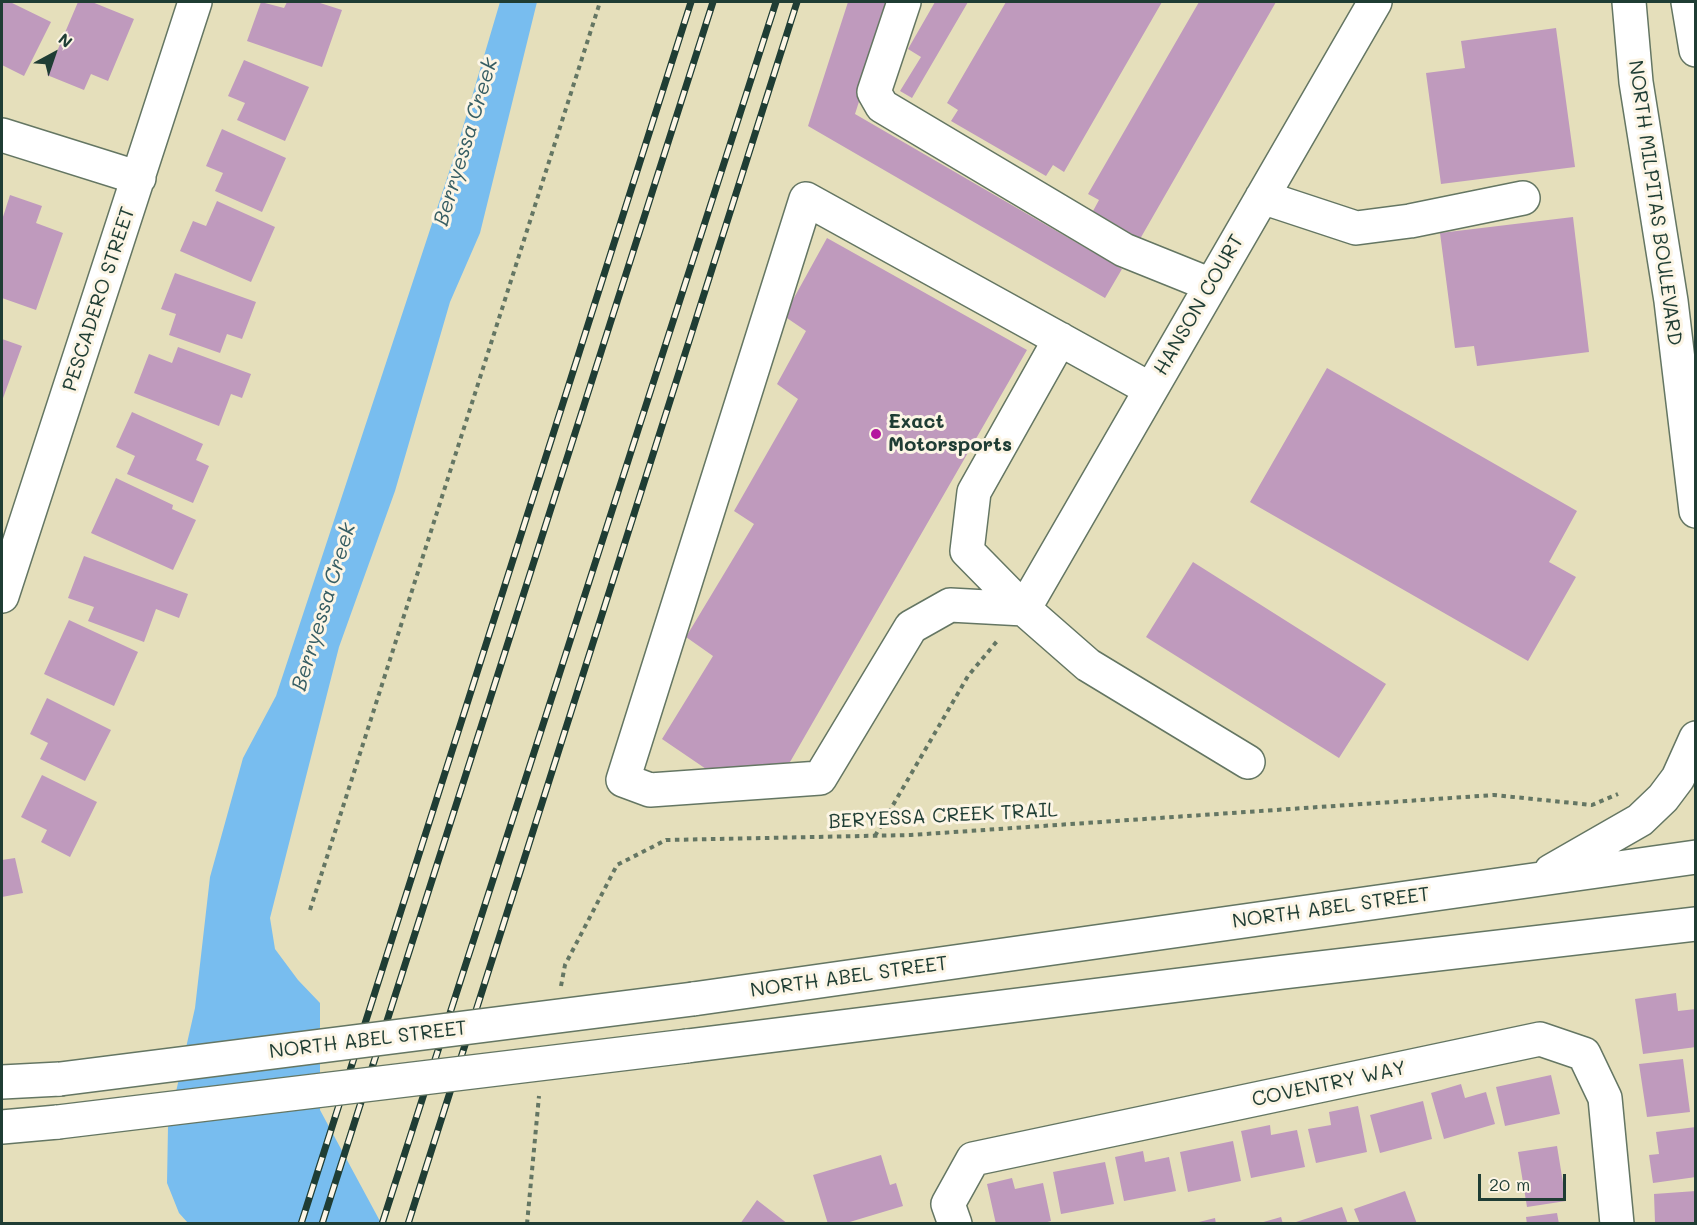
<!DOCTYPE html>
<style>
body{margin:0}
#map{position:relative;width:1697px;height:1225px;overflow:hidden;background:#e5dfbb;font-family:Mali,sans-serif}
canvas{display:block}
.frame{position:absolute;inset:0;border:3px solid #1f3d34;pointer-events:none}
.north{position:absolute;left:24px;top:24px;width:60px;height:60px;-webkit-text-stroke:4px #fcf5e5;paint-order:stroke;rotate:40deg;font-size:16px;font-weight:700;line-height:24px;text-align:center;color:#1f3d34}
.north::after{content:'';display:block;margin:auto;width:21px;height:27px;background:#1f3d34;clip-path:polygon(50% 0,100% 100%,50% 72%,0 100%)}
.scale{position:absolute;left:1478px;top:1174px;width:88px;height:27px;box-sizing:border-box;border:3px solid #1f3d34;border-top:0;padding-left:8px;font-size:18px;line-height:21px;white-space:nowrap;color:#1f3d34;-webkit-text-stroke:4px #fcf5e5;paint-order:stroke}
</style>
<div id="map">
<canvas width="1697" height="1225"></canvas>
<div class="frame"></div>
<div class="north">N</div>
<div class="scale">20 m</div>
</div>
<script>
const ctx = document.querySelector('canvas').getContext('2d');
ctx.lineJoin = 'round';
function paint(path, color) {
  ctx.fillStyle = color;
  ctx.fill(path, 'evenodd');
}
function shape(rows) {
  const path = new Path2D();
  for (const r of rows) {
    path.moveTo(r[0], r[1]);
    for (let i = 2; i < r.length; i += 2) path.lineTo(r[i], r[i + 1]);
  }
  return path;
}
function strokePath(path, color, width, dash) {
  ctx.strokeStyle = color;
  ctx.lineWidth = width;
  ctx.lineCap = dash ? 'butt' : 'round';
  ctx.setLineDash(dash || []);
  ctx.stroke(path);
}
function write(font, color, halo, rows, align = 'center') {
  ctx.font = font + ' Mali,sans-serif';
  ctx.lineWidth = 6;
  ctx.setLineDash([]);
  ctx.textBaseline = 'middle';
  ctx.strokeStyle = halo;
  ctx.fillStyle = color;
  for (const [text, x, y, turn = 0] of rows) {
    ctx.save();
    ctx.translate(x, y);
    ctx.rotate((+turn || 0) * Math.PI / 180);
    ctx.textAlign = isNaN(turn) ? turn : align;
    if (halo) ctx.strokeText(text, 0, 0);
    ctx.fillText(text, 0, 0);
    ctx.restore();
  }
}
const water = shape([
 [500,2,537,2,480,233,450,302,395,491,339,647,270,918,275,949,298,980,320,1003,320,1110,381,1223,188,1223,179,1213,167,1183,168,1127,195,1008,210,877,243,758,276,696,455,154]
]);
const building = shape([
 [2,2,10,2,51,22,24,76,2,65],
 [78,2,92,2,134,19,108,81,91,74,84,90,47,75],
 [261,2,284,8,287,2,317,2,342,10,322,67,247,41],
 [848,2,891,2,855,114,1122,269,1105,298,808,126],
 [935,2,968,2,912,98,900,91,921,57,908,49],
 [1006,2,1162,2,1064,172,1053,165,1046,176,951,121,958,110,947,103],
 [1199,2,1276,2,1140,239,1093,211,1099,200,1088,194],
 [1556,28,1575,167,1441,184,1426,73,1465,68,1461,41],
 [244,60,309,87,285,141,237,120,245,103,228,96],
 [222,129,286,158,262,212,215,191,223,173,206,166],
 [10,195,42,206,36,223,63,233,36,310,2,298,2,220],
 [217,201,275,227,251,282,180,251,193,221,206,226],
 [1573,217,1589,352,1477,366,1474,346,1455,348,1440,233],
 [827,238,1027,350,786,769,712,773,662,739,713,656,686,637,754,524,734,511,798,399,777,384,806,331,784,316],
 [175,273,256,302,242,339,227,334,220,353,169,335,176,314,161,309],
 [2,339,22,346,2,401],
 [178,347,251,374,242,398,231,394,219,426,134,393,149,354,172,363],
 [1327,368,1577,511,1549,562,1576,577,1528,661,1250,502],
 [132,412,203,444,196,460,209,466,193,503,127,474,135,456,116,447],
 [116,478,173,505,172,509,196,520,173,570,91,533],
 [84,556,188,594,179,618,156,609,144,642,88,621,94,607,68,598],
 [1193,562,1386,684,1339,758,1146,637],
 [69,620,138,652,114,706,44,674],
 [47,698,111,730,85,781,40,759,48,743,30,734],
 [42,775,97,802,70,857,41,842,47,830,21,817],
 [15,858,23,893,2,897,2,860],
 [1676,993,1678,1011,1696,1009,1696,1047,1643,1054,1635,999],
 [1683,1059,1690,1112,1647,1117,1639,1064],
 [1551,1075,1560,1114,1505,1126,1496,1087],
 [1461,1084,1465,1098,1486,1092,1495,1124,1444,1139,1431,1093],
 [1423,1101,1432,1139,1380,1153,1370,1115],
 [1358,1106,1367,1152,1316,1163,1308,1129,1331,1125,1329,1112],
 [1270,1125,1271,1135,1297,1130,1305,1167,1251,1178,1241,1131],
 [1696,1127,1696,1177,1653,1183,1649,1155,1659,1154,1656,1132],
 [1233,1141,1241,1181,1188,1192,1180,1152],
 [1557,1146,1566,1201,1527,1207,1518,1152],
 [1143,1151,1145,1162,1169,1157,1176,1191,1124,1201,1115,1157],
 [881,1155,890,1185,896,1183,903,1206,843,1224,828,1224,813,1175],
 [1105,1162,1114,1204,1061,1214,1053,1172],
 [1012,1178,1015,1189,1043,1183,1051,1221,1040,1224,996,1224,987,1184],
 [1405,1191,1417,1224,1360,1224,1354,1209],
 [1696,1191,1696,1224,1655,1222,1654,1194],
 [757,1200,788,1224,740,1224],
 [1342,1207,1348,1224,1293,1224,1293,1223],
 [1557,1213,1559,1224,1527,1224,1526,1217],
 [1281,1217,1283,1224,1260,1224,1260,1223],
 [1215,1218,1216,1224,1195,1224,1195,1223]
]);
const path = shape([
 [875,836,968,676,998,640],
 [310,910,600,2],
 [561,986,565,965,617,865,666,840,911,835,1494,795,1592,805,1618,794],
 [527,1224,539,1096]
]);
const minor = shape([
 [904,2,874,92,882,106,1124,250,1211,285],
 [2,135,139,178],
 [1262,197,1356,228,1410,221,1523,198],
 [1060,339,974,492,967,551,1024,609,1088,665,1248,762],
 [2,596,195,2],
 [1024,609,950,605,911,627,820,778,650,790,623,780,806,199,1150,389],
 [1024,609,1375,2],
 [955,1224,948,1204,973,1159,1540,1039,1584,1054,1605,1098,1617,1224]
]);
const major = shape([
 [1629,2,1636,82,1671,301,1696,511],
 [1688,2,1696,50],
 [1551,871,1640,820,1663,798,1678,778,1696,738],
 [693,999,1696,857],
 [687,1046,1284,972,1696,924],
 [2,1082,60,1079],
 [2,1127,58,1122]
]);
const rail = shape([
 [301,1224,691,2],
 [322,1224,713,2],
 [382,1224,776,2],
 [408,1224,797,2]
]);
const majorBridge = shape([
 [60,1079,693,999],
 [58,1122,687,1046]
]);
const markers = [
 [876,434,6,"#b5179e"]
];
const streetNames = [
 ["NORTH MILPITAS BOULEVARD",1655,203,82],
 ["PESCADERO STREET",99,299,-72],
 ["HANSON COURT",1199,305,-60],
 ["BERYESSA CREEK TRAIL",943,816,-3],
 ["NORTH ABEL STREET",1331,908,-8],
 ["NORTH ABEL STREET",849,977,-8],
 ["NORTH ABEL STREET",368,1040,-7],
 ["COVENTRY WAY",1329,1084,-12]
];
const poiNames = [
 ["Exact",888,422],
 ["Motorsports",888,445]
];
const waterNames = [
 ["Berryessa Creek",466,142,-73],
 ["Berryessa Creek",324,607,-73]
];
paint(water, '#78bdef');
paint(building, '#bf9abd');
strokePath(minor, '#647663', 36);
strokePath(major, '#647663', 36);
strokePath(path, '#647663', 4, [4.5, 4.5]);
strokePath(minor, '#fff', 33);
strokePath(major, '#fff', 33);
strokePath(rail, '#1f3d34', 7);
strokePath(rail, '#fcf5e5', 4.5, [14]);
strokePath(majorBridge, '#647663', 36, []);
strokePath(majorBridge, '#fff', 33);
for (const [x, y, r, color] of markers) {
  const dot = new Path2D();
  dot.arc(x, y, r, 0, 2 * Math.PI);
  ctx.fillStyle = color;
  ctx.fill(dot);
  strokePath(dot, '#fcf5e5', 2);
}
write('20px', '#1f3d34', '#fcf5e5', streetNames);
write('bold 20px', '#1f3d34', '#fcf5e5', poiNames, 'left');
write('italic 21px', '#355d63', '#fcf5e5', waterNames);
</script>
